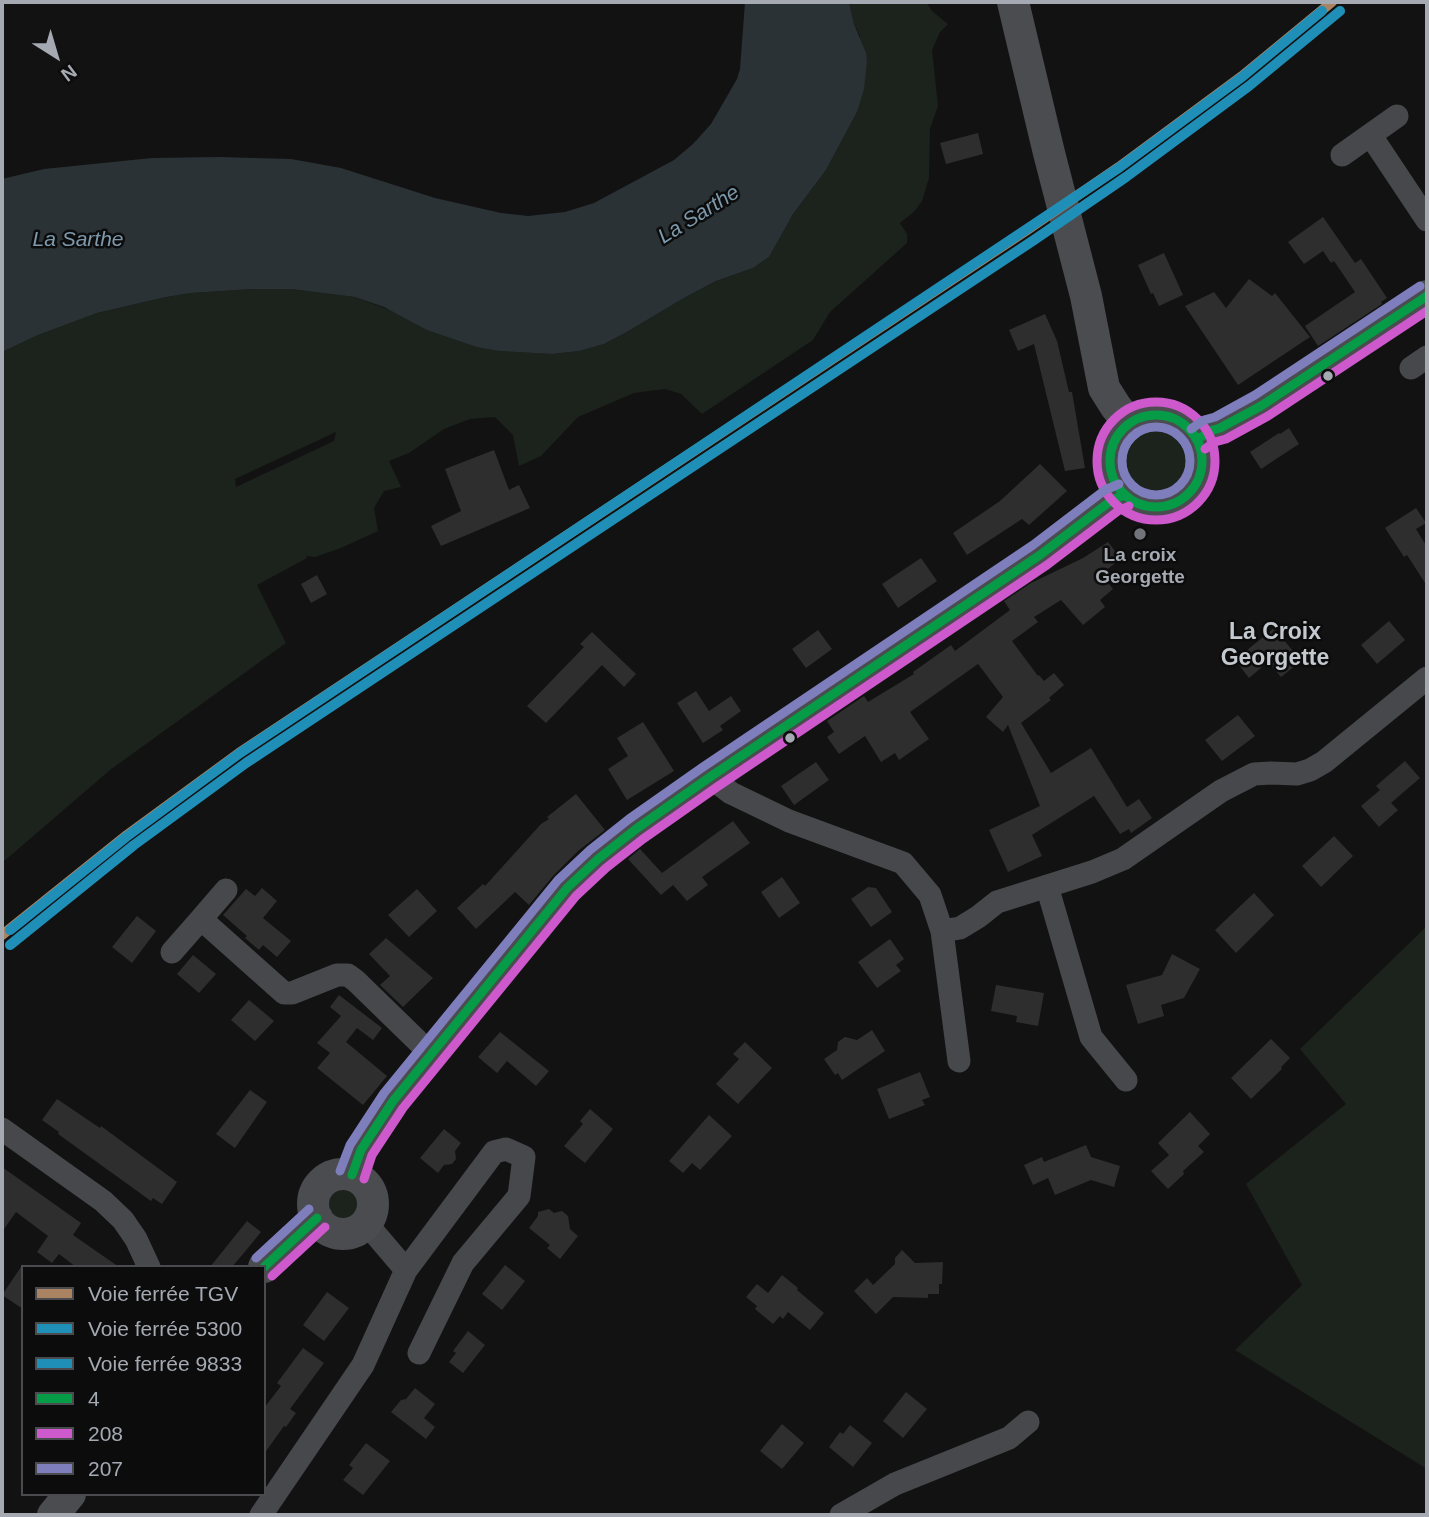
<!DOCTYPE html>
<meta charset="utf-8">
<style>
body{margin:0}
#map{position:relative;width:1429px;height:1517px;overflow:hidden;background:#121212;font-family:Arial,sans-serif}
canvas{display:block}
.frame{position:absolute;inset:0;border:4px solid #a4a9b2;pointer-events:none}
.legend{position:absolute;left:21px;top:1265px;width:245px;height:231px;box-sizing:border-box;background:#0c0c0d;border:2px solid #494b4f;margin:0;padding:9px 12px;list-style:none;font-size:21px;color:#a4a9b2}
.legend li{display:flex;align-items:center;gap:14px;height:35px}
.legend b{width:35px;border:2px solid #494b4f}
.north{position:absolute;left:21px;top:21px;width:70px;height:70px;-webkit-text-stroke:5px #0c0c0d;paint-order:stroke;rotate:143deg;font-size:19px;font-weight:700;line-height:28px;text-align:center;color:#a4a9b2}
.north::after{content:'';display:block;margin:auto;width:24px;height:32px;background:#a4a9b2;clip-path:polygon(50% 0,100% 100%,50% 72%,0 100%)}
</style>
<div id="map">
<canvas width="1429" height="1517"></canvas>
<div class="frame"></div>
<ul class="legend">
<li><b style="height:9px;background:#aa8363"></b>Voie ferrée TGV</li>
<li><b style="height:9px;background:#208fb8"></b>Voie ferrée 5300</li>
<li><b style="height:9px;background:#208fb8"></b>Voie ferrée 9833</li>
<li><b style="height:9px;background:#069b46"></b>4</li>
<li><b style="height:9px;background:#cd59cc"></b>208</li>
<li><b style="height:9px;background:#7e7ebd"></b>207</li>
</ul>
<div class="north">N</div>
</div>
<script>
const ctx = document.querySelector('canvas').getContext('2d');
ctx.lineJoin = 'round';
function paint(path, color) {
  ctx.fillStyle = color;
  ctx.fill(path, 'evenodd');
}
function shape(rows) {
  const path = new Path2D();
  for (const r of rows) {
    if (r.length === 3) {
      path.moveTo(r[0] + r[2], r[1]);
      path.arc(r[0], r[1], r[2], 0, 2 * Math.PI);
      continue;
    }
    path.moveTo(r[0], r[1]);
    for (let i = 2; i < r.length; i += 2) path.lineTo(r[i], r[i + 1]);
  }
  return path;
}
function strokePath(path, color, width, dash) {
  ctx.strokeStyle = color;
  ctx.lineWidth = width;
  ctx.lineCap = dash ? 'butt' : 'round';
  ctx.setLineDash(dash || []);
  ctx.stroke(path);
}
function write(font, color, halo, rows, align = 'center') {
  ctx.font = font + ' Arial,sans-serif';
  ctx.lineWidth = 5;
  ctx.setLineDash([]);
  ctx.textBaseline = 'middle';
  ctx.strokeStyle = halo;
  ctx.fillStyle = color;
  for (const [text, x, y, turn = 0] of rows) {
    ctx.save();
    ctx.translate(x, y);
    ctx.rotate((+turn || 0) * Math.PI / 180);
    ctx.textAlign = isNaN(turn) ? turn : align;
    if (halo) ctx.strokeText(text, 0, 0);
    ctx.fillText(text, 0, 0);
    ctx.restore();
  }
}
const green = shape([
 [849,2,926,2,932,11,948,24,940,32,932,50,938,106,930,129,929,178,922,201,915,211,900,223,907,234,907,243,830,312,813,340,702,414,681,394,665,389,634,393,578,417,541,456,519,466,513,435,495,417,470,419,444,429,409,453,389,461,401,487,384,491,374,508,378,531,341,548,315,557,306,556,307,558,257,585,286,643,110,770,2,863,2,352,38,335,97,313,166,297,191,293,252,289,291,289,355,297,499,351,553,354,579,351,604,344,625,333,684,298,716,281,753,268,769,257,793,214,826,170,857,112,860,36,854,24],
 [336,432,334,441,236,487,235,479],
 [1156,461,38],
 [1427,926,1427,1469,1235,1350,1302,1285,1246,1184,1346,1104,1300,1049],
 [344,1205,16]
]);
const water = shape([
 [745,2,849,2,854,24,866,53,867,61,864,89,857,112,826,170,793,214,769,257,753,268,716,281,684,298,625,333,604,344,579,351,552,354,499,351,477,347,427,330,384,307,355,297,291,289,252,289,191,293,166,297,97,313,38,335,2,352,2,179,44,169,152,158,219,157,291,159,341,168,435,198,501,213,528,216,565,212,594,203,674,160,693,144,711,124,737,79,740,69]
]);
const building = shape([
 [978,133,983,154,946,164,940,143],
 [1323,217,1355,263,1361,259,1387,298,1381,302,1382,304,1318,346,1305,326,1355,292,1334,261,1331,263,1323,251,1304,264,1288,242],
 [1164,253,1183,295,1159,306,1153,293,1151,294,1138,265],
 [1249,279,1272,296,1275,293,1310,337,1238,385,1185,306,1214,292,1226,308],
 [1045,314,1057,341,1069,392,1072,392,1085,468,1065,471,1034,344,1018,351,1009,330],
 [1289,428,1299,444,1261,469,1250,452,1279,433,1280,434],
 [494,450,509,490,519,485,530,508,441,546,431,526,461,511,445,469],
 [1040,464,1067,491,1029,525,1022,519,967,555,953,533,1000,501],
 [1416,508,1426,523,1416,529,1427,547,1427,586,1407,555,1404,557,1385,528],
 [1108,542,1121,559,1101,574,1113,589,1100,600,1105,607,1083,625,1061,600,1034,617,1038,622,1012,641,1038,676,1039,675,1044,681,1054,673,1064,685,1049,698,1051,700,1021,723,1051,773,1091,748,1127,807,1139,799,1152,818,1131,833,1129,829,1120,834,1094,796,1032,835,1042,856,1008,872,989,830,1040,806,1008,725,1003,732,986,717,1003,697,978,664,910,712,929,739,899,760,895,753,881,762,865,736,839,754,827,737,834,732,827,721,864,696,868,702,914,674,913,672,951,645,955,651,1010,610,1004,601,1031,583,1083,558],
 [921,558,937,581,898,608,882,584],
 [317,575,327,594,311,603,301,584],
 [1389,621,1405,640,1377,664,1361,645],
 [1274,628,1301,661,1281,677,1268,662,1249,678,1235,660],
 [818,630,832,649,806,668,792,649],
 [592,632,636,674,624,687,602,665,546,723,527,706,584,647,580,644],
 [696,691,709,711,731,696,741,711,720,726,723,730,703,743,677,703],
 [1238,715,1255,736,1222,761,1205,740],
 [643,722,674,771,627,800,608,769,628,756,617,738],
 [1405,761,1420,778,1391,803,1398,810,1379,827,1361,806,1380,790,1376,786],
 [816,762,829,780,794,805,781,786],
 [576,794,605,830,578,851,553,876,529,905,515,892,476,929,457,908,483,884,485,886,541,824,549,819,547,817],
 [733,821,750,843,702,877,708,885,687,901,673,885,661,895,628,859,640,849,662,873],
 [1334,836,1353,856,1321,887,1302,866],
 [782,877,800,903,779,918,761,892],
 [868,887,876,888,892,912,871,927,851,899],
 [262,888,277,901,263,918,291,941,277,957,263,945,259,950,245,938,247,936,223,915,246,889,255,896],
 [417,889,437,911,409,937,388,915],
 [1254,893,1274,915,1236,953,1215,930],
 [137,916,156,931,132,963,112,947],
 [386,938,433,978,403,1007,380,985,390,976,369,954],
 [890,939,904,959,896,965,901,971,877,988,858,962],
 [1172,954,1200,969,1184,998,1161,1005,1164,1016,1138,1024,1126,985,1162,975],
 [193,955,216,974,199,993,177,974],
 [996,985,1044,993,1038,1026,1016,1022,1017,1016,991,1011],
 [339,995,382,1028,373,1040,357,1028,346,1042,387,1076,363,1105,317,1068,330,1053,317,1043,341,1016,330,1007],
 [249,1000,274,1021,255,1041,231,1020],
 [872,1030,885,1051,842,1080,838,1073,835,1075,824,1059,837,1050,838,1042,845,1037,857,1040],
 [500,1032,549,1071,536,1086,507,1061,497,1073,478,1057],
 [1271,1039,1290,1058,1281,1067,1282,1069,1251,1099,1231,1078],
 [745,1042,772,1068,738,1104,716,1084,739,1059,733,1054],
 [920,1072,930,1097,922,1100,925,1105,889,1119,877,1089],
 [250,1090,267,1102,235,1148,216,1134],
 [57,1099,100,1128,101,1126,177,1182,162,1204,153,1198,151,1201,58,1134,59,1132,42,1120],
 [590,1109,613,1129,585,1163,564,1146,583,1124,580,1121],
 [1190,1112,1210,1134,1198,1146,1204,1152,1183,1171,1184,1174,1168,1189,1151,1171,1169,1155,1158,1143],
 [709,1115,732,1136,700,1170,692,1163,683,1173,669,1161],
 [444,1129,461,1143,455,1151,456,1159,452,1164,444,1165,438,1173,420,1158],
 [1086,1145,1091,1157,1120,1166,1114,1187,1091,1180,1055,1195,1048,1178,1033,1185,1024,1165,1042,1157,1044,1162],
 [2,1167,81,1223,73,1235,119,1267,76,1267,59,1254,52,1263,37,1252,48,1236,16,1212,2,1232],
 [549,1209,554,1213,562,1211,568,1216,570,1229,578,1236,560,1259,547,1248,550,1245,529,1228,538,1216,538,1212],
 [247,1221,261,1232,248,1248,232,1267,210,1267],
 [902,1250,915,1263,943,1262,942,1284,939,1284,939,1294,928,1294,928,1298,893,1297,876,1314,854,1291,867,1278,873,1285,895,1264,895,1258],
 [23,1264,23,1309,2,1295],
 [505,1265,525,1281,502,1310,482,1294],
 [782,1275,798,1288,797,1290,824,1313,810,1330,788,1312,783,1319,780,1316,773,1324,755,1309,757,1306,746,1297,757,1284,768,1293],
 [327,1292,349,1308,324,1341,303,1325],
 [468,1331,485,1345,463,1373,449,1362,456,1353,453,1351],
 [303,1348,324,1363,290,1409,296,1413,286,1427,284,1426,264,1454,264,1408,281,1386,277,1383],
 [415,1388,435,1404,424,1418,435,1427,426,1439,391,1412,401,1400,406,1399],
 [906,1392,927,1409,903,1438,883,1421],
 [782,1424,804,1443,782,1469,760,1451],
 [850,1425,872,1443,853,1467,829,1447,840,1432,843,1434],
 [366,1443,390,1461,363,1495,343,1480,353,1468,349,1465]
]);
const street = shape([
 [1371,136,1427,220],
 [1342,155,1397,116],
 [1411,368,1427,357],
 [710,777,731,793,789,821,903,863,930,895,942,931,959,1061],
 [1047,886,1091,1037,1126,1080],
 [201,919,226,890],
 [942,931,960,928,978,917,997,902,1092,872,1123,859,1221,791,1254,774,1271,773,1297,774,1310,770,1324,762,1427,678],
 [172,952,201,919,284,993,292,993,337,975,348,975,356,981,431,1054],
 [2,1129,103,1201,123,1220,136,1239,149,1267],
 [406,1270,494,1152,506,1149,524,1157,519,1196,463,1263,419,1353],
 [261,1515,363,1365,406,1270,366,1223],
 [841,1515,895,1484,1009,1438,1028,1422]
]);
const secondary = shape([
 [1013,2,1049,153,1086,296,1104,388,1116,407,1129,423],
 [1156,461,47],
 [1198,439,1210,431,1220,428,1261,406,1427,296],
 [343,1204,30],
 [352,1175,361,1150,393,1101,567,888,598,859,636,829,710,777,1040,555,1112,500,1124,495],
 [264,1267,317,1218],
 [53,1515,70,1494]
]);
const bus1 = shape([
 [1156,461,46],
 [1198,439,1210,431,1220,428,1261,406,1427,296],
 [352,1175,361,1150,393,1101,567,888,598,859,636,829,710,777,1040,555,1112,500,1124,495],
 [264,1267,317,1218]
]);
const bus2 = shape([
 [1156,461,59],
 [1205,449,1215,442,1226,439,1268,416,1427,311],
 [364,1179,372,1155,403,1108,576,896,606,868,643,839,717,787,1047,565,1118,511,1129,506],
 [272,1276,325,1227]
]);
const bus3 = shape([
 [1156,461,34],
 [1191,429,1204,420,1215,417,1255,395,1420,286],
 [340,1171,350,1145,384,1093,558,880,590,850,629,819,703,767,1033,545,1105,490,1119,484],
 [256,1258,309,1209]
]);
const rail1 = shape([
 [2,935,127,835,239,753,1027,230,1119,167,1242,76,1332,2]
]);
const rail2 = shape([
 [10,945,134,845,246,763,1034,240,1126,177,1249,86,1340,11]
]);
const rail3 = shape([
 [10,930,126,837,240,753,1120,167,1242,77,1322,11]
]);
const markers = [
 [1328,376,6,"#a4a9b2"],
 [1140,534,7,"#71747a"],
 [790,738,6,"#a4a9b2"]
];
const poiNames = [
 ["La croix",1140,556],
 ["Georgette",1140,578]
];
const waterNames = [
 ["La Sarthe",699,215,-32],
 ["La Sarthe",78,240]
];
const quarterNames = [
 ["La Croix",1275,633],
 ["Georgette",1275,659]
];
paint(green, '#1c221c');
paint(water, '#2a3236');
paint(building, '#2e2e2f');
strokePath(street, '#46484b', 23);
strokePath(secondary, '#4a4c4f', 32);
strokePath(bus1, '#069b46', 9);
strokePath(bus2, '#cd59cc', 9);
strokePath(bus3, '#7e7ebd', 9);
strokePath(rail1, '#aa8363', 10);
strokePath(rail2, '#208fb8', 10);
strokePath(rail3, '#208fb8', 10);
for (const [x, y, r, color] of markers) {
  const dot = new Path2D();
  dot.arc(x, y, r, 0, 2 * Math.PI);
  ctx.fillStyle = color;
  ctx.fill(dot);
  strokePath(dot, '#0c0c0d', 2.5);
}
write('bold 19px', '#a4a9b2', '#0c0c0d', poiNames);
write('italic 21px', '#7d99ab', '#0c0c0d', waterNames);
write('bold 23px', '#c4c8cf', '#0c0c0d', quarterNames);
</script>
